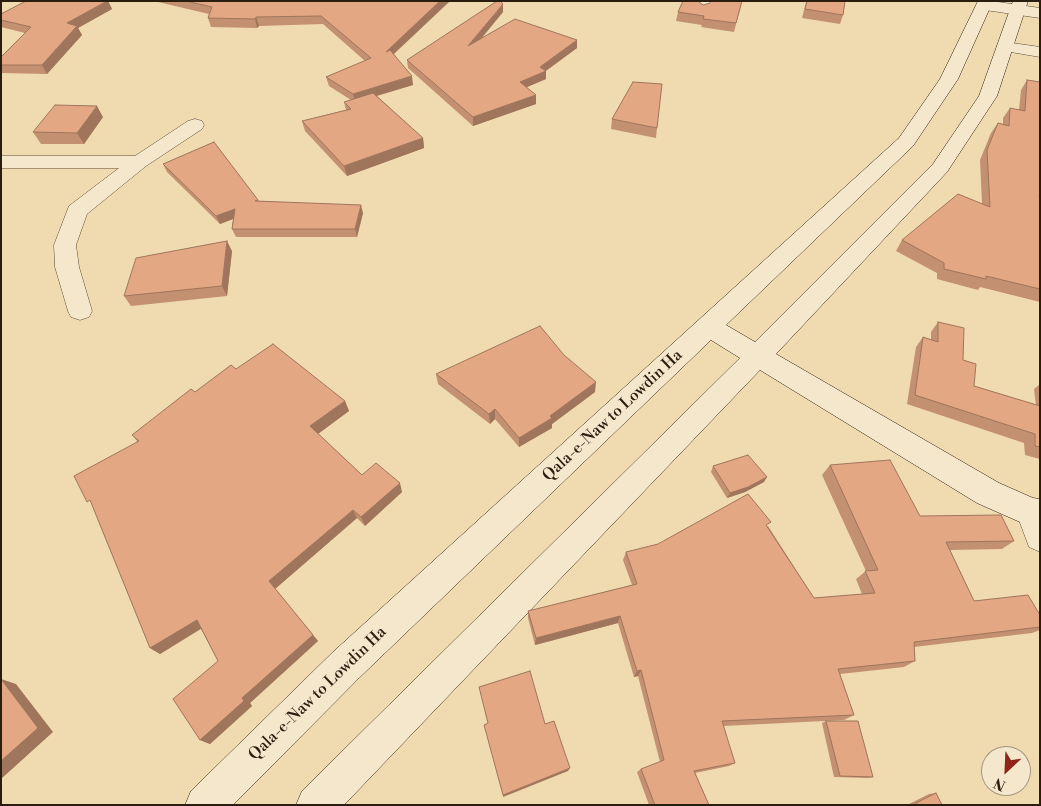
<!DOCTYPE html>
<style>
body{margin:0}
#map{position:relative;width:1041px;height:806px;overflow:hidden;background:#f0dab0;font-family:"Libre Bodoni",serif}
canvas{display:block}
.frame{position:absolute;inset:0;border:2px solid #281d0f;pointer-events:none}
.north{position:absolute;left:981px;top:746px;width:50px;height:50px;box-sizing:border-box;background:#f5e7cc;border:1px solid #a39680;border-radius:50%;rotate:205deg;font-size:14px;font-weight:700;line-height:20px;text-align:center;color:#281d0f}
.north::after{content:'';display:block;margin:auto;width:18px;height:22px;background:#8f2418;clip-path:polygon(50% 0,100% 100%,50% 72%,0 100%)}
</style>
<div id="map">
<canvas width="1041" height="806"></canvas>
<div class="frame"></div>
<div class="north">N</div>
</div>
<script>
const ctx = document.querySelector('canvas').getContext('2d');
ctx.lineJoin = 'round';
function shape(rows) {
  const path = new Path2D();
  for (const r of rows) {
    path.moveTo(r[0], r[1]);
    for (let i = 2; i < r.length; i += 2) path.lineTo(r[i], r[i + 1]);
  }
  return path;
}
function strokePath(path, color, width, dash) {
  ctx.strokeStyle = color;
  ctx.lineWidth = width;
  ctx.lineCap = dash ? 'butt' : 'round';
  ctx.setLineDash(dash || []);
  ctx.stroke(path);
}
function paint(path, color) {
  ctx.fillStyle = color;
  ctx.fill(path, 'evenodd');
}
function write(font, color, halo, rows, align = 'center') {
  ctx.font = font + ' "Libre Bodoni",serif';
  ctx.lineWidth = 4.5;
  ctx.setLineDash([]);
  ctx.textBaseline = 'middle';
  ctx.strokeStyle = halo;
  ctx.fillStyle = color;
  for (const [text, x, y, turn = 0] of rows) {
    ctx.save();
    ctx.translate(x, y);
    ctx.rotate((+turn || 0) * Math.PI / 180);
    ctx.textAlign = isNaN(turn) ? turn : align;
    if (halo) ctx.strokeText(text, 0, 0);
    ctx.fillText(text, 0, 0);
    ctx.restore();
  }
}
const street = shape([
 [700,1,716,1,707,10,702,12,697,10,694,7,700,1],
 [991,1,1040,8,1040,18,985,10,980,8,977,5,980,2,991,1],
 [1005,42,1040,47,1040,57,999,50,997,47,999,44,1005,42],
 [195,119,202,121,204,125,202,129,146,166,87,214,76,245,79,267,92,311,89,317,80,320,71,317,68,311,55,267,54,245,69,206,119,168,1,168,1,156,135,156,188,121,195,119],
 [1031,498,1040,501,1040,552,1029,547,1016,512,1020,502,1031,498]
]);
const secondary = shape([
 [978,1,993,1,958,79,913,146,726,325,755,342,933,164,979,96,1013,1,1028,1,997,96,947,172,776,354,999,483,1033,498,1040,499,1040,527,1020,522,977,503,760,370,344,805,296,805,302,791,740,358,711,340,359,678,233,805,185,805,191,791,333,652,899,138,940,79,978,1]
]);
const wall = shape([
 [108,1,112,9,78,28,82,35,47,74,1,73,1,57,25,33,1,27,1,14],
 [157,1,450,1,394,54,413,85,377,96,423,138,424,148,347,176,305,131,302,121,346,110,344,102,351,100,329,86,326,77,365,61,323,24,259,26,257,28,211,27,208,18,209,14,158,2],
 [742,1,734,32,701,27,702,25,676,21,678,12,703,5],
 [804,1,845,1,843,15,840,24,802,18,806,2],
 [503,12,482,38,577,48,546,71,546,79,527,87,536,104,473,126,408,68,407,60],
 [1027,80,1040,82,1040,302,980,287,978,290,937,279,937,273,896,251,902,240,982,204,980,160,991,133,998,123,1003,124,1003,118,1010,108,1019,110,1021,90],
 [103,117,84,144,41,144,33,132],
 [612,119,657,128,656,138,611,129],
 [163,164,258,200,259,201,363,213,357,237,236,237,232,229,233,219,220,224,167,172],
 [232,251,227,296,131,306,124,296],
 [938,322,963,360,974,386,1036,405,1034,389,1040,384,1040,459,1025,455,1024,443,907,404,916,347,923,337,931,340,931,332],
 [236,369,345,401,349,411,318,434,362,475,402,492,365,526,357,518,275,589,318,641,250,703,252,706,210,744,200,740,218,661,201,629,160,654,150,648,92,505,137,441,132,435,195,392],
 [436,374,595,392,552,424,552,428,519,447,495,419,490,424,438,384],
 [830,465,920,516,1014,541,1002,549,950,550,974,601,1040,615,1040,630,1032,633,914,647,915,661,904,667,840,674,854,715,844,720,723,726,735,763,729,766,695,773,709,805,649,805,637,772,641,769,660,762,638,676,634,677,618,623,535,645,528,618,528,611,632,585,623,560,626,552,768,526,814,598,862,594,856,579,866,571,822,475],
 [713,466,764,482,745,492,727,498,711,472],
 [826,721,873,777,868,778,834,777,822,723],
 [936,793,942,805,910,805,909,804,929,794]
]);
const shadedWall = shape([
 [108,1,112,9,78,28,82,35,47,74,42,65,67,23],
 [440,1,450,1,387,60,386,52],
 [503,4,503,12,468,54,468,46],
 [256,17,259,26,257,28,255,19],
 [577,40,577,48,544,72,546,71,546,79,520,90,520,82],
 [412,76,413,85,355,102,353,94],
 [536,95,536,104,473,126,473,117],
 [97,106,103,117,84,144,77,133],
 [423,138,424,148,347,176,344,166],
 [361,205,363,213,357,237,355,229],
 [235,209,238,217,220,224,216,216],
 [227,241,232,251,227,296,222,286],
 [596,382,595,392,552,424,552,428,519,447,519,438],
 [345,401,349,411,315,436,310,426],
 [495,409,495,419,490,424,489,414],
 [767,477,764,482,745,492,727,498,730,493],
 [400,483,402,492,365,526,361,517],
 [353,510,357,518,275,589,318,641,250,703,252,706,210,744,200,740,242,698,269,581],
 [620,616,618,623,535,645,536,638],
 [197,620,205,626,160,654,150,648],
 [641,670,638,676,634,677,637,671],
 [1,679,16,684,53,732,1,779],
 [570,768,568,771,503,797,503,795]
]);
const building = shape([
 [26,1,107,1,67,23,77,26,42,65,1,65,1,57,31,27,1,20,1,14,26,1],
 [186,1,440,1,386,52,390,50,412,76,353,94,326,77,371,58,321,16,256,17,255,19,208,18,212,7,186,1],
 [497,1,500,1,503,4,468,46,515,19,577,40,540,67,546,71,520,82,536,95,473,117,407,60,497,1],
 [683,1,698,1,703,5,710,3,711,1,742,1,736,23,703,19,704,16,678,12,683,1],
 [807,1,845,1,843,15,805,9,807,1],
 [1027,80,1040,82,1040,195,1039,195,1040,199,1040,289,986,276,986,279,944,269,944,263,902,240,958,194,990,207,987,150,998,123,1009,126,1010,108,1025,111,1027,80],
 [633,82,662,84,657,128,612,119,633,82],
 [373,93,423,138,344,166,302,121,351,109,344,102,373,93],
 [55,105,97,106,77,133,33,132,55,105],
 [214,142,258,200,255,201,361,205,355,229,232,229,235,209,216,216,163,164,214,142],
 [227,241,222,286,124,296,136,258,227,241],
 [938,322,964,328,963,360,976,364,974,386,1040,406,1040,447,1035,446,1035,434,915,395,923,337,938,342,938,322],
 [540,326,564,355,596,382,550,416,552,418,519,438,495,409,489,414,436,374,540,326],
 [273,344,345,401,310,426,362,475,376,463,400,483,361,517,353,510,269,581,313,635,242,698,244,701,200,740,173,699,218,661,197,620,150,648,90,500,87,502,74,476,139,441,132,435,191,389,195,392,231,365,236,369,273,344],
 [748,455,767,477,748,487,730,493,713,466,748,455],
 [890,460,920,516,1001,515,1014,541,946,542,974,601,1028,595,1040,615,1040,627,914,642,915,661,838,669,854,715,722,721,735,763,694,771,709,805,655,805,641,769,664,760,641,670,637,671,620,616,536,638,528,611,637,584,626,552,658,544,748,494,771,522,766,525,814,598,875,593,865,571,878,570,830,465,890,460],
 [530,671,545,724,554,721,570,768,503,795,484,725,488,723,479,687,530,671],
 [1,679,38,728,1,761,1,679],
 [826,721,858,721,873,777,840,776,826,721],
 [936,793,942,805,917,805,916,803,936,793]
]);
const streetNames = [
 ["Qala-e-Naw to Lowdin Ha",613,416,-43],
 ["Qala-e-Naw to Lowdin Ha",318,694,-44]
];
strokePath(street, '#5a4c37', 1);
strokePath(secondary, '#281d0f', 1);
paint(street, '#f5e7cc');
paint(secondary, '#f5e7cc');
paint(wall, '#c39071');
paint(shadedWall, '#9f755c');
paint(building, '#e3a783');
strokePath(building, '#9f755c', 1);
write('16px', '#281d0f', '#f5e7cc', streetNames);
</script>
